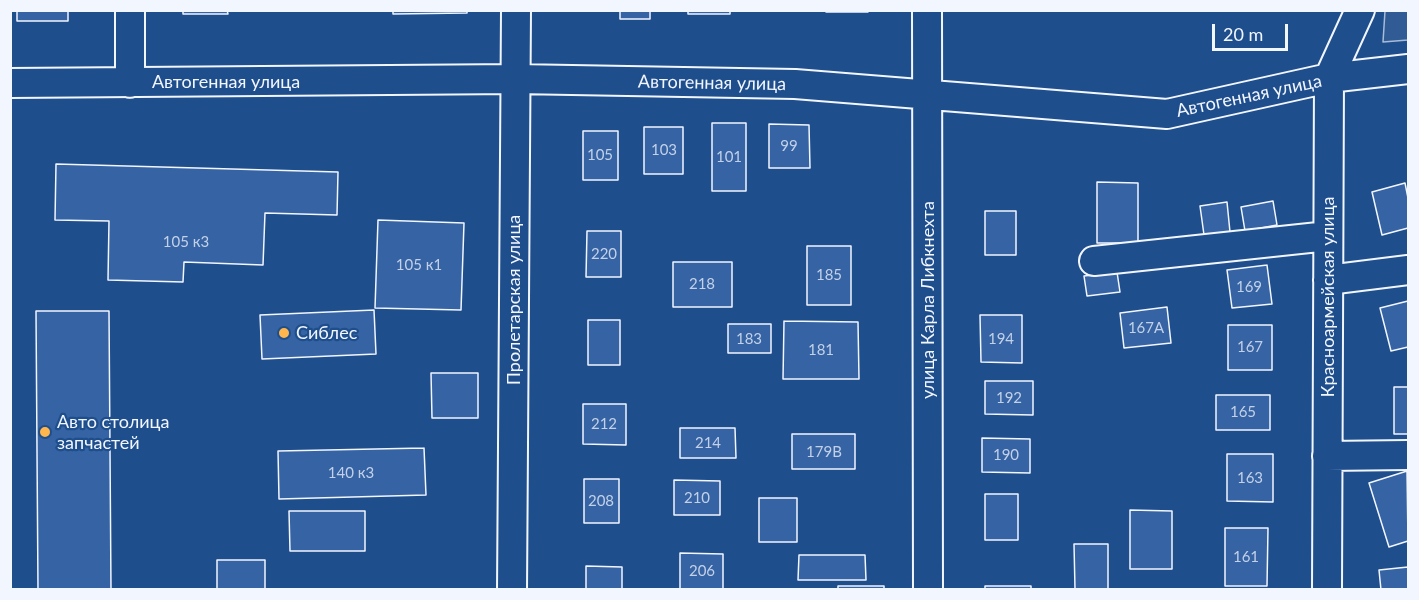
<!DOCTYPE html>
<meta charset="utf-8">
<style>
body{margin:0}
#map{position:relative;width:1419px;height:600px;overflow:hidden;background:#1f4e8c;font-family:Lato,sans-serif}
canvas{display:block}
.frame{position:absolute;inset:0;border:12px solid #f2f6ff;pointer-events:none}
.scale{position:absolute;left:1212px;top:24px;width:76px;height:27px;box-sizing:border-box;border:3px solid #f2f6ff;border-top:0;padding-left:8px;font-size:18px;line-height:21px;white-space:nowrap;color:#f2f6ff;-webkit-text-stroke:4px #1f4e8c;paint-order:stroke}
</style>
<div id="map">
<canvas width="1419" height="600"></canvas>
<div class="frame"></div>
<div class="scale">20 m</div>
</div>
<script>
const ctx = document.querySelector('canvas').getContext('2d');
ctx.lineJoin = 'round';
function paint(path, color) {
  ctx.fillStyle = color;
  ctx.fill(path, 'evenodd');
}
function shape(rows) {
  const path = new Path2D();
  for (const r of rows) {
    path.moveTo(r[0], r[1]);
    for (let i = 2; i < r.length; i += 2) path.lineTo(r[i], r[i + 1]);
  }
  return path;
}
function strokePath(path, color, width, dash) {
  ctx.strokeStyle = color;
  ctx.lineWidth = width;
  ctx.lineCap = dash ? 'butt' : 'round';
  ctx.setLineDash(dash || []);
  ctx.stroke(path);
}
function write(font, color, halo, rows, align = 'center') {
  ctx.font = font + ' Lato,sans-serif';
  ctx.lineWidth = 4.5;
  ctx.setLineDash([]);
  ctx.textBaseline = 'middle';
  ctx.strokeStyle = halo;
  ctx.fillStyle = color;
  for (const [text, x, y, turn = 0] of rows) {
    ctx.save();
    ctx.translate(x, y);
    ctx.rotate((+turn || 0) * Math.PI / 180);
    ctx.textAlign = isNaN(turn) ? turn : align;
    if (halo) ctx.strokeText(text, 0, 0);
    ctx.fillText(text, 0, 0);
    ctx.restore();
  }
}
const green = shape([
 [1385,11,1408,11,1408,40,1383,42,1385,11]
]);
const building = shape([
 [17,10,68,10,68,21,17,21,17,10],
 [183,10,227,10,228,14,183,14,183,10],
 [393,10,467,10,467,13,393,14,393,10],
 [620,10,650,10,650,19,620,19,620,10],
 [688,10,730,10,730,14,688,14,688,10],
 [826,10,868,10,868,12,826,12,826,10],
 [712,123,746,123,746,191,712,191,712,123],
 [769,124,809,125,810,168,769,168,769,124],
 [644,127,683,127,683,174,644,174,644,127],
 [583,131,618,131,618,180,583,180,583,131],
 [56,164,338,172,337,215,265,213,263,265,184,262,183,282,108,280,109,221,55,220,56,164],
 [1097,182,1138,183,1138,243,1097,243,1097,182],
 [1405,183,1408,198,1408,228,1382,235,1372,192,1405,183],
 [1273,201,1277,225,1245,231,1241,207,1273,201],
 [1227,202,1230,232,1204,235,1200,206,1227,202],
 [985,211,1016,211,1016,255,985,255,985,211],
 [378,220,464,223,461,310,375,308,378,220],
 [587,231,621,231,621,277,586,277,587,231],
 [807,246,851,246,851,305,807,305,807,246],
 [673,262,732,262,732,307,673,307,673,262],
 [1267,265,1272,304,1232,308,1227,270,1267,265],
 [1117,272,1120,292,1087,296,1084,276,1117,272],
 [1408,301,1408,347,1391,351,1380,308,1408,301],
 [1167,307,1171,343,1124,348,1120,313,1167,307],
 [374,310,376,354,262,359,260,315,374,310],
 [36,311,109,311,111,590,38,590,36,311],
 [980,315,1022,315,1022,363,981,362,980,315],
 [588,320,620,320,620,365,588,365,588,320],
 [784,321,858,322,859,379,783,379,784,321],
 [728,324,771,324,771,353,728,353,728,324],
 [1228,325,1272,325,1272,370,1228,370,1228,325],
 [431,373,478,373,478,418,432,418,431,373],
 [985,381,1033,381,1033,415,985,414,985,381],
 [1394,387,1408,387,1408,434,1394,434,1394,387],
 [1216,395,1270,395,1270,430,1216,430,1216,395],
 [583,404,626,404,626,445,583,444,583,404],
 [680,428,735,428,736,458,680,458,680,428],
 [792,434,855,434,855,469,792,469,792,434],
 [982,438,1030,439,1030,473,982,472,982,438],
 [424,448,426,495,279,499,278,451,424,448],
 [1227,454,1273,454,1273,502,1227,501,1227,454],
 [1407,471,1408,541,1389,547,1369,483,1407,471],
 [584,479,619,479,619,523,584,523,584,479],
 [674,480,720,481,720,515,674,515,674,480],
 [985,494,1018,494,1018,540,985,540,985,494],
 [759,498,797,498,797,542,759,542,759,498],
 [1130,510,1172,511,1172,569,1130,569,1130,510],
 [289,511,365,511,365,551,290,551,289,511],
 [1225,528,1268,528,1267,586,1225,586,1225,528],
 [1074,544,1108,544,1108,590,1075,589,1074,544],
 [680,553,723,554,723,589,680,589,680,553],
 [799,555,865,555,866,580,798,580,799,555],
 [217,560,265,560,265,590,217,590,217,560],
 [586,566,622,567,622,590,586,590,586,566],
 [1408,567,1408,590,1381,590,1379,570,1408,567],
 [838,586,884,586,884,590,838,590,838,586],
 [985,586,1031,586,1031,590,985,590,985,586]
]);
const minor = shape([
 [130,10,130,83],
 [927,10,928,590],
 [10,83,516,79,795,84,1167,114,1329,78,1408,69],
 [1094,261,1328,236],
 [1328,280,1408,270],
 [1327,456,1408,455],
 [512,590,516,10],
 [1327,590,1329,78,1360,10]
]);
const markers = [
 [284,333,6,"#ffb74d"],
 [45,432,6,"#ffb74d"]
];
const numberNames = [
 ["99",789,146],
 ["103",664,150],
 ["105",600,155],
 ["101",729,157],
 ["105 к3",186,242],
 ["220",604,254],
 ["105 к1",419,265],
 ["185",829,275],
 ["218",702,284],
 ["169",1249,287],
 ["167А",1146,328],
 ["183",749,339],
 ["194",1001,339],
 ["167",1250,347],
 ["181",821,350],
 ["192",1009,398],
 ["165",1243,412],
 ["212",604,424],
 ["214",708,443],
 ["179В",824,452],
 ["190",1006,455],
 ["140 к3",351,473],
 ["163",1250,478],
 ["210",697,498],
 ["208",601,501],
 ["161",1246,557],
 ["206",702,571]
];
const streetNames = [
 ["Автогенная улица",226,82],
 ["Автогенная улица",712,83,1],
 ["Автогенная улица",1249,96,-12],
 ["Красноармейская улица",1328,297,-90],
 ["Пролетарская улица",514,300,-90],
 ["улица Карла Либкнехта",928,300,-90]
];
const poiNames = [
 ["Сиблес",296,333],
 ["Авто столица",57,422],
 ["запчастей",57,443]
];
paint(green, '#305b95');
strokePath(green, '#a8bbd7', 1.5);
paint(building, '#3563a3');
strokePath(building, '#f2f6ff', 1.5);
strokePath(minor, '#f2f6ff', 32);
strokePath(minor, '#1f4e8c', 28);
for (const [x, y, r, color] of markers) {
  const dot = new Path2D();
  dot.arc(x, y, r, 0, 2 * Math.PI);
  ctx.fillStyle = color;
  ctx.fill(dot);
  strokePath(dot, '#1f4e8c', 2);
}
write('15px', '#c3d1e8', null, numberNames);
write('18px', '#f2f6ff', '#1f4e8c', streetNames);
write('18px', '#f2f6ff', '#1f4e8c', poiNames, 'left');
</script>
